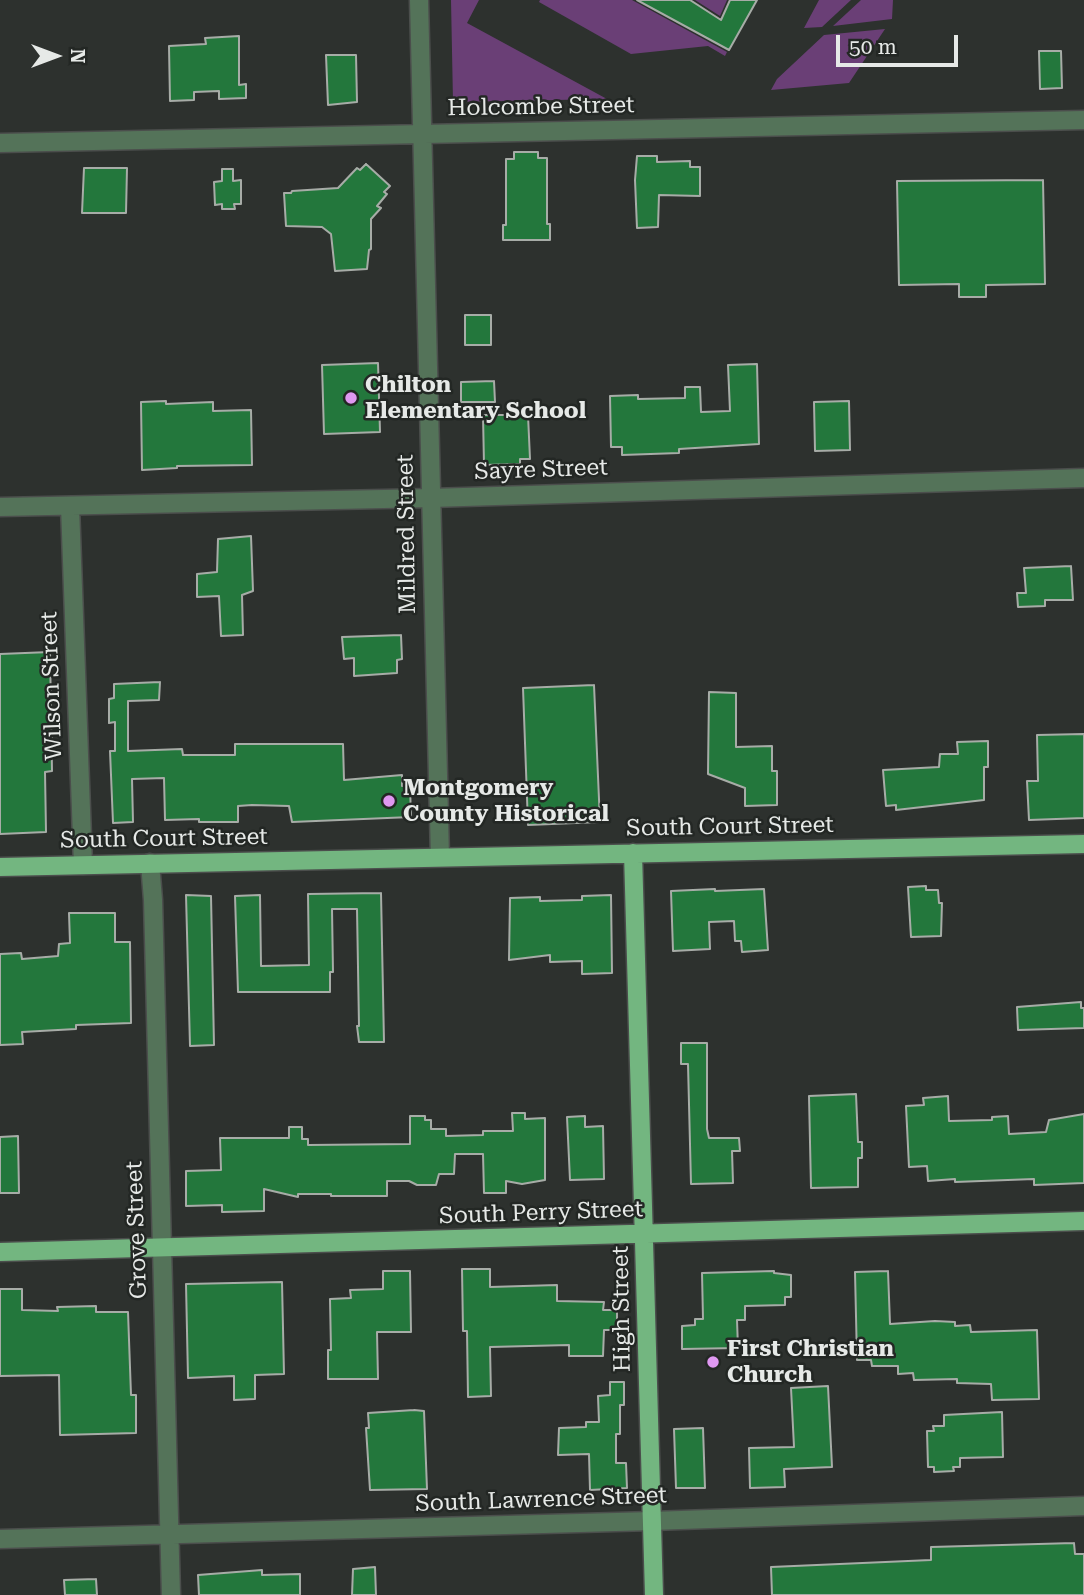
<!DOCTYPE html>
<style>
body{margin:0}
#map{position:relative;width:1084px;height:1595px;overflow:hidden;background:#2d312e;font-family:"Roboto Serif",serif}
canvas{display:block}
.north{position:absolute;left:21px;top:21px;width:70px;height:70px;-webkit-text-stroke:5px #232724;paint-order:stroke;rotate:90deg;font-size:19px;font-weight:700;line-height:28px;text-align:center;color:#e6e9e7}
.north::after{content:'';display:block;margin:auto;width:24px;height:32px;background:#e6e9e7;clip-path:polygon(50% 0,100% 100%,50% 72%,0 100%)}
.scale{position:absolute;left:836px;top:35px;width:122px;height:32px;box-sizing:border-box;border:4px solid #e6e9e7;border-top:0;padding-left:9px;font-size:21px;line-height:24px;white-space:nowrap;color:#e6e9e7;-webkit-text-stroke:5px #232724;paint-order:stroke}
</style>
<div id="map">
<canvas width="1084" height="1595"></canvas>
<div class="north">N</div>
<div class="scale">50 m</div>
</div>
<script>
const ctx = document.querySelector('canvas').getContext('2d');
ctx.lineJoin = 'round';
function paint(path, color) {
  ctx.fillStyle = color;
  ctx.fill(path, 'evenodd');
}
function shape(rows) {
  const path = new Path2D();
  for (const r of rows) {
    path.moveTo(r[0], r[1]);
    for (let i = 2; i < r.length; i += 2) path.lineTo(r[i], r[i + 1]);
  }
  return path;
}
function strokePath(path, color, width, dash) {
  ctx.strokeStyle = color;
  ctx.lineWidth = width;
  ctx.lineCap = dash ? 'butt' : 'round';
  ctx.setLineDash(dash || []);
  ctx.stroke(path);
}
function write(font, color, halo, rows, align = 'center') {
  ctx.font = font + ' "Roboto Serif",serif';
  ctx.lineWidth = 5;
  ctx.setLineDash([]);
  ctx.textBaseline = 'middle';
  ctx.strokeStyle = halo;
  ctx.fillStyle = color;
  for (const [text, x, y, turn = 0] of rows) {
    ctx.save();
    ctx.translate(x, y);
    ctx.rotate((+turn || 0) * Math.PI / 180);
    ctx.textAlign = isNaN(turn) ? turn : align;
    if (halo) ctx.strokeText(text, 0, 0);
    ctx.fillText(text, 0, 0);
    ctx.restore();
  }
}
const green = shape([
 [451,0,479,0,467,23,607,99,453,102],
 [540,0,632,0,727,52,725,56,708,46,631,54,539,2],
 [695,0,727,0,720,16],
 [819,0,851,0,822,27,804,28],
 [861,0,893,0,892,19,833,26],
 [885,29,849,83,771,90,777,79,824,35]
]);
const building = shape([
 [637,0,690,0,721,20,730,0,757,0,729,50,637,0],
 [239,36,239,85,246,84,246,98,219,99,219,91,194,92,194,100,170,101,169,46,206,44,205,38,239,36],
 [1039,51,1061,51,1062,88,1040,89,1039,51],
 [326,55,356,55,357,102,328,105,326,55],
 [514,152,538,152,538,158,547,158,547,224,550,224,550,240,503,240,503,225,506,225,506,159,514,159,514,152],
 [637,156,657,156,657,162,690,161,690,167,700,167,700,196,659,195,658,227,637,228,635,180,637,156],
 [366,164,390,186,384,192,387,194,377,206,381,208,371,219,371,249,369,250,367,269,335,271,331,234,322,227,286,226,284,193,291,193,292,191,338,188,357,168,360,170,366,164],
 [84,168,127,168,126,213,82,213,84,168],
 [222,169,233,169,233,181,241,180,241,204,234,204,235,209,222,209,222,204,215,205,214,182,222,181,222,169],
 [1043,180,1045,284,986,285,986,297,959,297,959,284,899,285,897,181,1043,180],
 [465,315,491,315,491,345,465,345,465,315],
 [378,363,380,432,324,434,322,365,378,363],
 [757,364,759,444,679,449,679,453,622,455,622,447,611,447,610,396,638,395,638,399,685,398,685,387,700,387,701,412,730,411,728,365,757,364],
 [494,381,495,402,461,402,461,382,494,381],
 [166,401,166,404,213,402,213,411,251,410,252,465,177,466,177,468,142,470,141,402,166,401],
 [849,401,850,450,815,451,814,402,849,401],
 [483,415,528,415,530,459,520,459,520,464,484,465,483,415],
 [251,536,253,591,242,595,243,635,221,636,219,596,197,597,197,574,217,572,218,539,251,536],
 [1071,566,1073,600,1045,600,1045,606,1018,607,1017,593,1026,593,1024,568,1071,566],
 [401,635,402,659,397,660,397,673,354,676,354,658,344,659,342,637,401,635],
 [50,652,52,771,45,772,46,832,0,834,0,654,50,652],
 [160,682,159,700,128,701,128,751,182,749,183,755,235,755,235,744,343,744,344,780,402,775,402,786,410,786,411,817,292,822,289,806,252,805,238,806,238,822,199,822,199,819,165,820,164,778,132,779,133,822,113,823,110,751,115,751,115,722,109,723,109,699,114,698,114,684,160,682],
 [594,685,600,822,528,825,523,688,594,685],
 [709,692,736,693,736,747,772,746,772,771,777,771,777,805,745,806,745,788,708,774,709,692],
 [1084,734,1084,818,1029,820,1027,781,1038,781,1037,735,1084,734],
 [988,741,988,767,984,767,984,800,896,810,896,805,886,806,883,770,939,767,940,754,958,754,957,742,988,741],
 [926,886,926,890,938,890,939,903,942,903,941,936,911,937,908,887,926,886],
 [715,889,715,891,764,889,768,950,742,952,741,941,735,941,734,921,709,922,710,949,673,951,671,891,715,889],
 [381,893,384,1042,359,1042,357,1026,359,1026,357,909,332,909,333,972,330,972,330,992,238,992,235,896,260,895,261,966,309,965,308,894,381,893],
 [186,895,211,896,214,1045,190,1046,186,895],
 [611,895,612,973,582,974,582,961,550,962,550,955,509,960,510,898,540,897,540,901,582,900,582,896,611,895],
 [69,913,115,913,115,942,130,942,131,1023,76,1025,76,1029,22,1032,23,1044,0,1045,0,954,21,953,22,959,58,956,59,944,70,943,69,913],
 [1081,1002,1081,1008,1084,1008,1084,1028,1018,1030,1017,1007,1081,1002],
 [681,1043,707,1043,707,1129,709,1138,739,1138,740,1151,732,1151,733,1183,691,1184,688,1064,681,1064,681,1043],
 [856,1094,858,1142,862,1142,862,1158,858,1158,858,1187,811,1188,809,1096,856,1094],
 [948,1096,949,1121,992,1120,992,1117,1008,1116,1009,1134,1046,1132,1049,1120,1084,1114,1084,1183,1034,1185,1034,1179,955,1182,955,1179,928,1181,927,1166,909,1167,906,1106,924,1105,923,1098,948,1096],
 [512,1113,525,1113,525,1119,545,1118,545,1180,522,1184,506,1181,506,1193,484,1193,483,1154,455,1154,454,1174,439,1174,436,1185,417,1185,409,1181,387,1181,387,1196,331,1196,331,1194,298,1194,298,1197,264,1189,264,1211,222,1212,222,1205,186,1206,186,1171,221,1170,220,1138,289,1138,289,1127,302,1127,302,1139,308,1139,308,1145,410,1144,410,1116,425,1116,425,1120,431,1120,431,1129,446,1129,446,1136,483,1135,483,1131,513,1131,512,1113],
 [585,1116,585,1127,603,1126,604,1179,570,1180,567,1117,585,1116],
 [18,1136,19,1193,0,1193,0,1137,18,1136],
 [462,1269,490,1269,490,1287,557,1285,557,1301,604,1302,603,1310,617,1310,617,1330,604,1330,603,1356,569,1356,569,1345,490,1347,491,1396,468,1397,467,1331,463,1331,462,1269],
 [383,1271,410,1271,411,1332,377,1332,378,1379,328,1379,328,1350,331,1350,330,1299,351,1298,350,1290,383,1289,383,1271],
 [774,1271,774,1273,791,1275,791,1297,785,1297,785,1305,745,1306,745,1320,737,1320,738,1348,682,1349,682,1326,695,1325,695,1319,703,1319,702,1273,774,1271],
 [888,1271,890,1324,935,1321,955,1322,955,1326,970,1325,971,1332,1037,1330,1039,1399,992,1400,991,1384,957,1383,957,1379,914,1380,913,1373,898,1374,898,1366,872,1366,871,1360,857,1360,855,1272,888,1271],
 [282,1282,284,1374,255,1375,255,1399,234,1400,234,1376,188,1378,186,1284,282,1282],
 [0,1289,22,1289,22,1310,58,1311,57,1307,96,1306,96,1312,128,1312,131,1395,136,1395,136,1433,60,1435,59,1375,0,1376,0,1289],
 [610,1382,624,1382,624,1405,620,1405,620,1434,616,1434,616,1463,626,1463,627,1488,590,1490,589,1454,558,1455,559,1428,586,1427,586,1422,599,1422,598,1396,610,1395,610,1382],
 [828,1386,832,1467,784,1469,785,1487,750,1488,749,1448,794,1447,791,1388,828,1386],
 [414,1410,424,1411,427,1489,370,1490,366,1428,369,1428,368,1413,414,1410],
 [1002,1412,1003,1457,960,1458,960,1467,953,1467,954,1471,934,1472,934,1467,928,1467,927,1431,934,1431,933,1426,944,1426,944,1415,1002,1412],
 [703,1428,705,1488,676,1488,674,1429,703,1428],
 [1074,1543,1075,1554,1084,1554,1084,1595,772,1595,771,1567,931,1560,931,1547,1074,1543],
 [375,1567,376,1595,352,1595,353,1569,375,1567],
 [262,1570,262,1575,300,1574,300,1595,199,1595,198,1575,262,1570],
 [96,1579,97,1595,65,1595,64,1580,96,1579]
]);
const minor = shape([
 [419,0,440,857],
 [0,143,1084,120],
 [70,506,83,865],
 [0,507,431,498,1084,478],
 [150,863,153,900,171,1595],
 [0,1539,652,1521,1084,1506]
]);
const major = shape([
 [633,853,654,1595],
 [0,867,1084,844],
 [0,1252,1084,1221]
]);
const markers = [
 [351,398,7,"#df98f1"],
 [389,801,7,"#df98f1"],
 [713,1362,7,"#df98f1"]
];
const streetNames = [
 ["Holcombe Street",541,107,-1],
 ["Sayre Street",541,470,-2],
 ["Mildred Street",407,534,-91],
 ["Wilson Street",52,686,-92],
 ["South Court Street",730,827,-1],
 ["South Court Street",164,839,-1],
 ["South Perry Street",541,1213,-2],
 ["Grove Street",137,1230,-92],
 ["High Street",622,1309,-91],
 ["South Lawrence Street",541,1500,-2]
];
const poiNames = [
 ["Chilton",365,385],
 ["Elementary School",365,411],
 ["Montgomery",403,788],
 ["County Historical",403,814],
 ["First Christian",727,1349],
 ["Church",727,1375]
];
paint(green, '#6a3f76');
paint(building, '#23773c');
strokePath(building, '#a7aca7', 2);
strokePath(minor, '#4b4e4c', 21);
strokePath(major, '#4b4e4c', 21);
strokePath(minor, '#547359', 18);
strokePath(major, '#73b680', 18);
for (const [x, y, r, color] of markers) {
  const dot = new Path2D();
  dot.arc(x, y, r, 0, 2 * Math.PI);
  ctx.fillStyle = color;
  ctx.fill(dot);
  strokePath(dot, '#232724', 2.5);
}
write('23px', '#e6e9e7', '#232724', streetNames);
write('bold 23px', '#e6e9e7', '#232724', poiNames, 'left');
</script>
